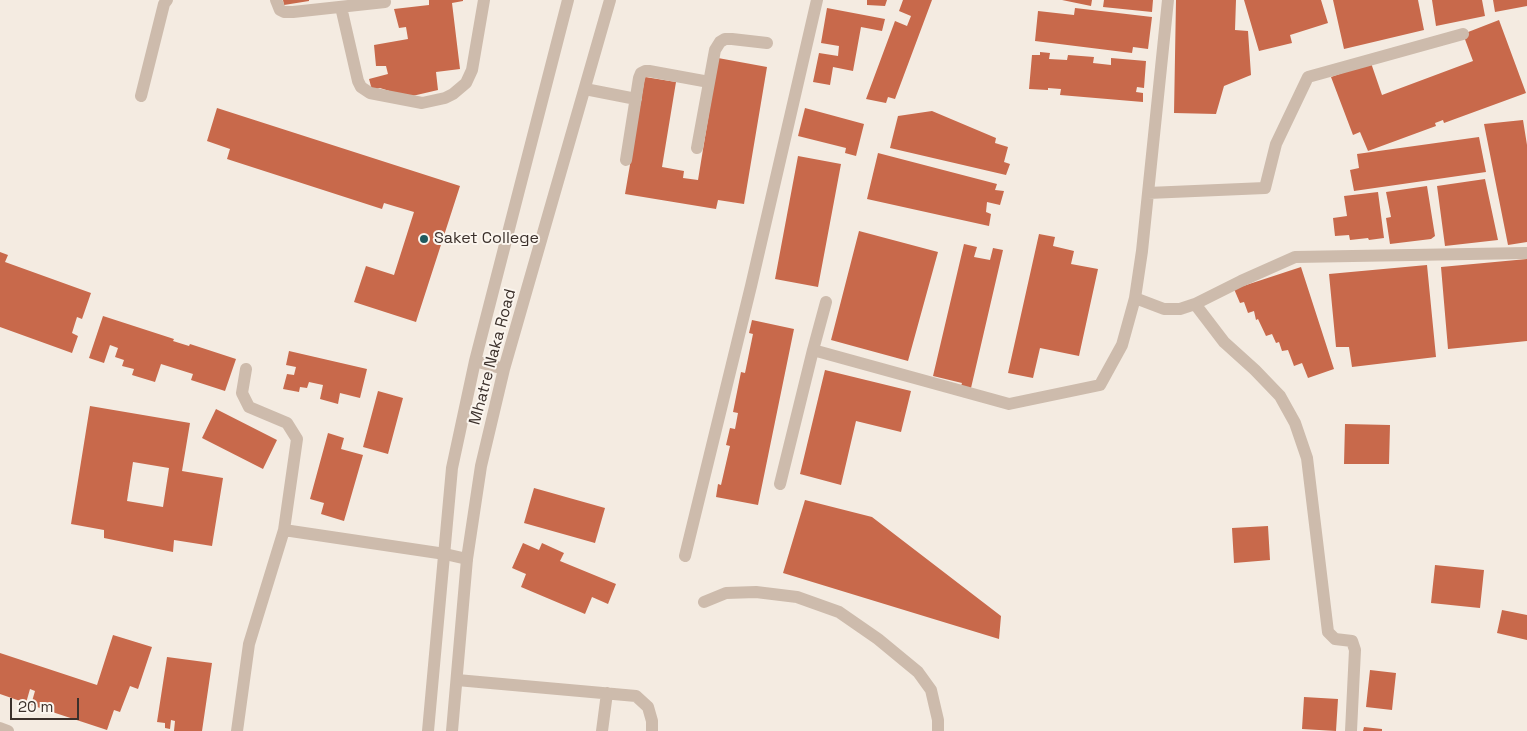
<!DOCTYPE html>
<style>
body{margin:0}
#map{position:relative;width:1527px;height:731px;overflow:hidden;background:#f4ebe1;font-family:"Space Grotesk",sans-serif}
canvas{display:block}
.scale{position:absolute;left:10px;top:698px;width:69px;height:22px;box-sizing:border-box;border:2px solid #3b302b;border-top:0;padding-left:6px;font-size:15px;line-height:18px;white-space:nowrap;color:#3b302b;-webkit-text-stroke:4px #fbf5ee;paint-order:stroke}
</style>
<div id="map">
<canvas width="1527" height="731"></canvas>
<div class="scale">20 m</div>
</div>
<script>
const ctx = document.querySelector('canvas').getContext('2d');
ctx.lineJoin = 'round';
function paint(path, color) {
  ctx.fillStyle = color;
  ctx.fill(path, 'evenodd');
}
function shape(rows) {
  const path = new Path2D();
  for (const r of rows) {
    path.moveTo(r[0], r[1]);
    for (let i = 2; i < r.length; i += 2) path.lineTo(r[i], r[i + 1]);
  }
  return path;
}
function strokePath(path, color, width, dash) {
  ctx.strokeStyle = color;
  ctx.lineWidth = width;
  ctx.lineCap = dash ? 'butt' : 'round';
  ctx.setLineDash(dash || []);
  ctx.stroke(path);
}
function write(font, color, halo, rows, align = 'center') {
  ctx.font = font + ' "Space Grotesk",sans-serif';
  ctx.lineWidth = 4;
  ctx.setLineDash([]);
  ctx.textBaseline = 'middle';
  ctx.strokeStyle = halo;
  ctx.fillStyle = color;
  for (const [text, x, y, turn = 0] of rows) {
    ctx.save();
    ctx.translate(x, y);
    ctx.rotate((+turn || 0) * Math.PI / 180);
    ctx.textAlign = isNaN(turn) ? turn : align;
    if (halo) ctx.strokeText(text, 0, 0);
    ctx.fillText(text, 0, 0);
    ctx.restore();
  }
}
const building = shape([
 [283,0,309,0,309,1,284,5],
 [429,0,463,0,463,1,452,3,460,69,436,72,438,90,408,97,380,88,372,90,369,79,388,74,386,66,376,66,374,45,408,39,406,27,399,28,394,9,429,5],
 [867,0,887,0,885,6,867,5],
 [903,0,932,0,895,99,888,97,886,103,866,99,895,21,907,26,911,16,899,11],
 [1062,0,1092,0,1091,6],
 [1104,0,1153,0,1152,12,1103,7],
 [1176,0,1236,0,1235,30,1248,31,1251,75,1224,86,1216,114,1174,113],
 [1244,0,1321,0,1328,23,1290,35,1292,43,1259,51],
 [1333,0,1418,0,1424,30,1344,49],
 [1432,0,1482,0,1485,16,1436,26],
 [1493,0,1527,0,1527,6,1495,12],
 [827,8,885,19,882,31,861,27,853,71,833,67,830,85,813,82,819,53,838,56,839,46,821,43],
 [1075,8,1152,17,1148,49,1133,47,1132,53,1035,41,1038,11,1074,15],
 [1499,20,1526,93,1444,123,1443,120,1435,123,1436,126,1368,151,1360,132,1353,135,1331,77,1371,63,1382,95,1473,61,1463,34],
 [1040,52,1050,53,1049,59,1067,60,1068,55,1094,57,1093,63,1111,65,1111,58,1146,61,1144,88,1137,87,1136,92,1143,93,1143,102,1060,95,1061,89,1048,88,1048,90,1029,89,1032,55,1040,55],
 [718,58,767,67,744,204,718,200,716,209,625,194,645,77,676,82,662,167,684,171,683,178,698,180],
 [217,108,460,186,416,322,354,302,366,266,394,275,414,212,384,203,382,209,227,159,230,149,207,141],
 [805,108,864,124,856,156,845,153,846,148,798,136],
 [932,111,996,138,995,143,1008,147,1004,162,1010,164,1006,175,890,148,898,116],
 [1523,120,1527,145,1527,242,1508,245,1484,124],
 [1479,137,1486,172,1354,191,1350,170,1359,168,1357,154],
 [878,153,997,184,995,190,1004,191,1000,205,987,202,986,212,991,214,989,226,867,199],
 [798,156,841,164,818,287,775,279],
 [1485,179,1498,240,1445,246,1437,186],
 [1427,186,1435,236,1431,239,1390,244,1386,218,1391,217,1386,192],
 [1378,192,1384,238,1369,240,1368,238,1350,240,1349,235,1335,236,1333,218,1347,216,1344,196],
 [859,231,938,252,908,361,831,340],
 [1039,234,1055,237,1053,246,1074,251,1071,264,1098,269,1079,356,1040,348,1033,378,1008,373],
 [964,244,977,247,974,257,990,260,993,248,1003,250,971,388,961,386,962,383,933,376],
 [0,252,8,255,5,262,91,293,82,319,77,317,72,333,78,336,72,353,0,327],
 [1527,259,1527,341,1448,349,1441,267],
 [1427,265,1436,357,1352,367,1349,347,1336,347,1329,274],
 [1301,267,1334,369,1308,378,1302,363,1294,366,1288,350,1282,351,1279,342,1276,343,1272,334,1266,336,1258,319,1256,320,1254,311,1248,313,1244,302,1240,303,1234,289],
 [103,316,174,339,173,341,189,346,190,344,236,359,225,391,191,380,193,374,161,364,155,382,132,375,134,369,122,366,124,360,115,357,118,348,110,345,104,363,89,358],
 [752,320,794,329,758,505,716,497,718,484,721,485,730,446,726,445,730,428,735,429,738,413,733,412,741,372,745,373,753,334,749,333],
 [289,351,367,369,360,398,340,393,338,404,320,399,323,385,309,382,307,388,300,387,299,392,283,389,287,374,294,375,296,367,286,365],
 [825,370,911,391,901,432,856,421,841,485,800,474],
 [378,391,403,398,388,454,363,447],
 [90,406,190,423,182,471,223,478,212,546,174,540,173,552,104,538,104,530,71,524],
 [133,462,169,468,163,507,127,501],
 [216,409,277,440,263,469,202,438],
 [1345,424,1390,425,1389,464,1344,464],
 [328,433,344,438,341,449,363,455,344,521,321,514,324,503,310,499],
 [534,488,605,508,595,543,524,523],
 [805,500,872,517,1001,616,999,639,783,573],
 [1268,526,1270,560,1234,563,1232,528],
 [523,543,539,550,542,543,564,553,560,561,616,584,608,604,592,597,585,614,521,587,526,574,512,568],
 [1435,565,1484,570,1480,608,1431,603],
 [1502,610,1527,615,1527,640,1497,633],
 [113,635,152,647,138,689,130,686,120,712,114,710,107,730,31,705,35,691,30,689,26,703,0,694,0,653,97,685],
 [167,657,212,663,202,731,174,731,175,721,171,720,170,729,165,728,165,723,157,722],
 [1370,670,1396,673,1392,710,1366,707],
 [1304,697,1338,699,1336,731,1302,729],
 [1364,727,1382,729,1382,731,1363,731]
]);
const minor = shape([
 [276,0,280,10,284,12,293,12,385,2],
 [341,7,358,81,361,87,370,93,422,103,445,98,453,94,466,83,472,70,484,0],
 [585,89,636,99],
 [141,96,164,4,167,0],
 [697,148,715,50,720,42,725,39,732,39,767,43],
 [626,160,639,78,641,73,645,71,649,71,709,82],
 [1148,193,1265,188,1276,144,1308,77,1463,34],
 [1135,298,1164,309,1180,309,1195,304,1241,281,1295,257,1527,253],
 [826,302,813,350,1009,404,1100,385,1122,345,1135,298,1142,251,1168,0],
 [1195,304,1224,342,1255,370,1280,396,1295,423,1307,458,1328,632,1335,639,1352,641,1355,650,1351,731],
 [780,484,813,350],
 [284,530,445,554,467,559],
 [685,556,751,286,817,0],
 [704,602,726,593,756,592,797,597,839,612,878,639,918,672,931,690,938,720,938,731],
 [457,680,636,696,648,707,652,721,652,731],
 [0,728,8,731],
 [237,731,249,644,284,530,297,439,287,423,249,407,242,393,246,369],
 [602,731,607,693]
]);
const tertiary = shape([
 [475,361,504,369],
 [428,731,452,468,475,361,568,0],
 [452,731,467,559,481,466,504,369,610,0]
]);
const markers = [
 [424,239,5,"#1f5a5e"]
];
const poiNames = [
 ["Saket College",434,239]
];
const streetNames = [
 ["Mhatre Naka Road",493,357,-75]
];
paint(building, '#c8694b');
strokePath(minor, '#cdbbac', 12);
strokePath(tertiary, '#cdbbac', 12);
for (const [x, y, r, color] of markers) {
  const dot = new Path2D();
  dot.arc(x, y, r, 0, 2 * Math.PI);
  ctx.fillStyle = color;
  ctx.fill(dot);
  strokePath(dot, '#fbf5ee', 2);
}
write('16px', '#3b302b', '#fbf5ee', poiNames, 'left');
write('16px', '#3b302b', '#fbf5ee', streetNames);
</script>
